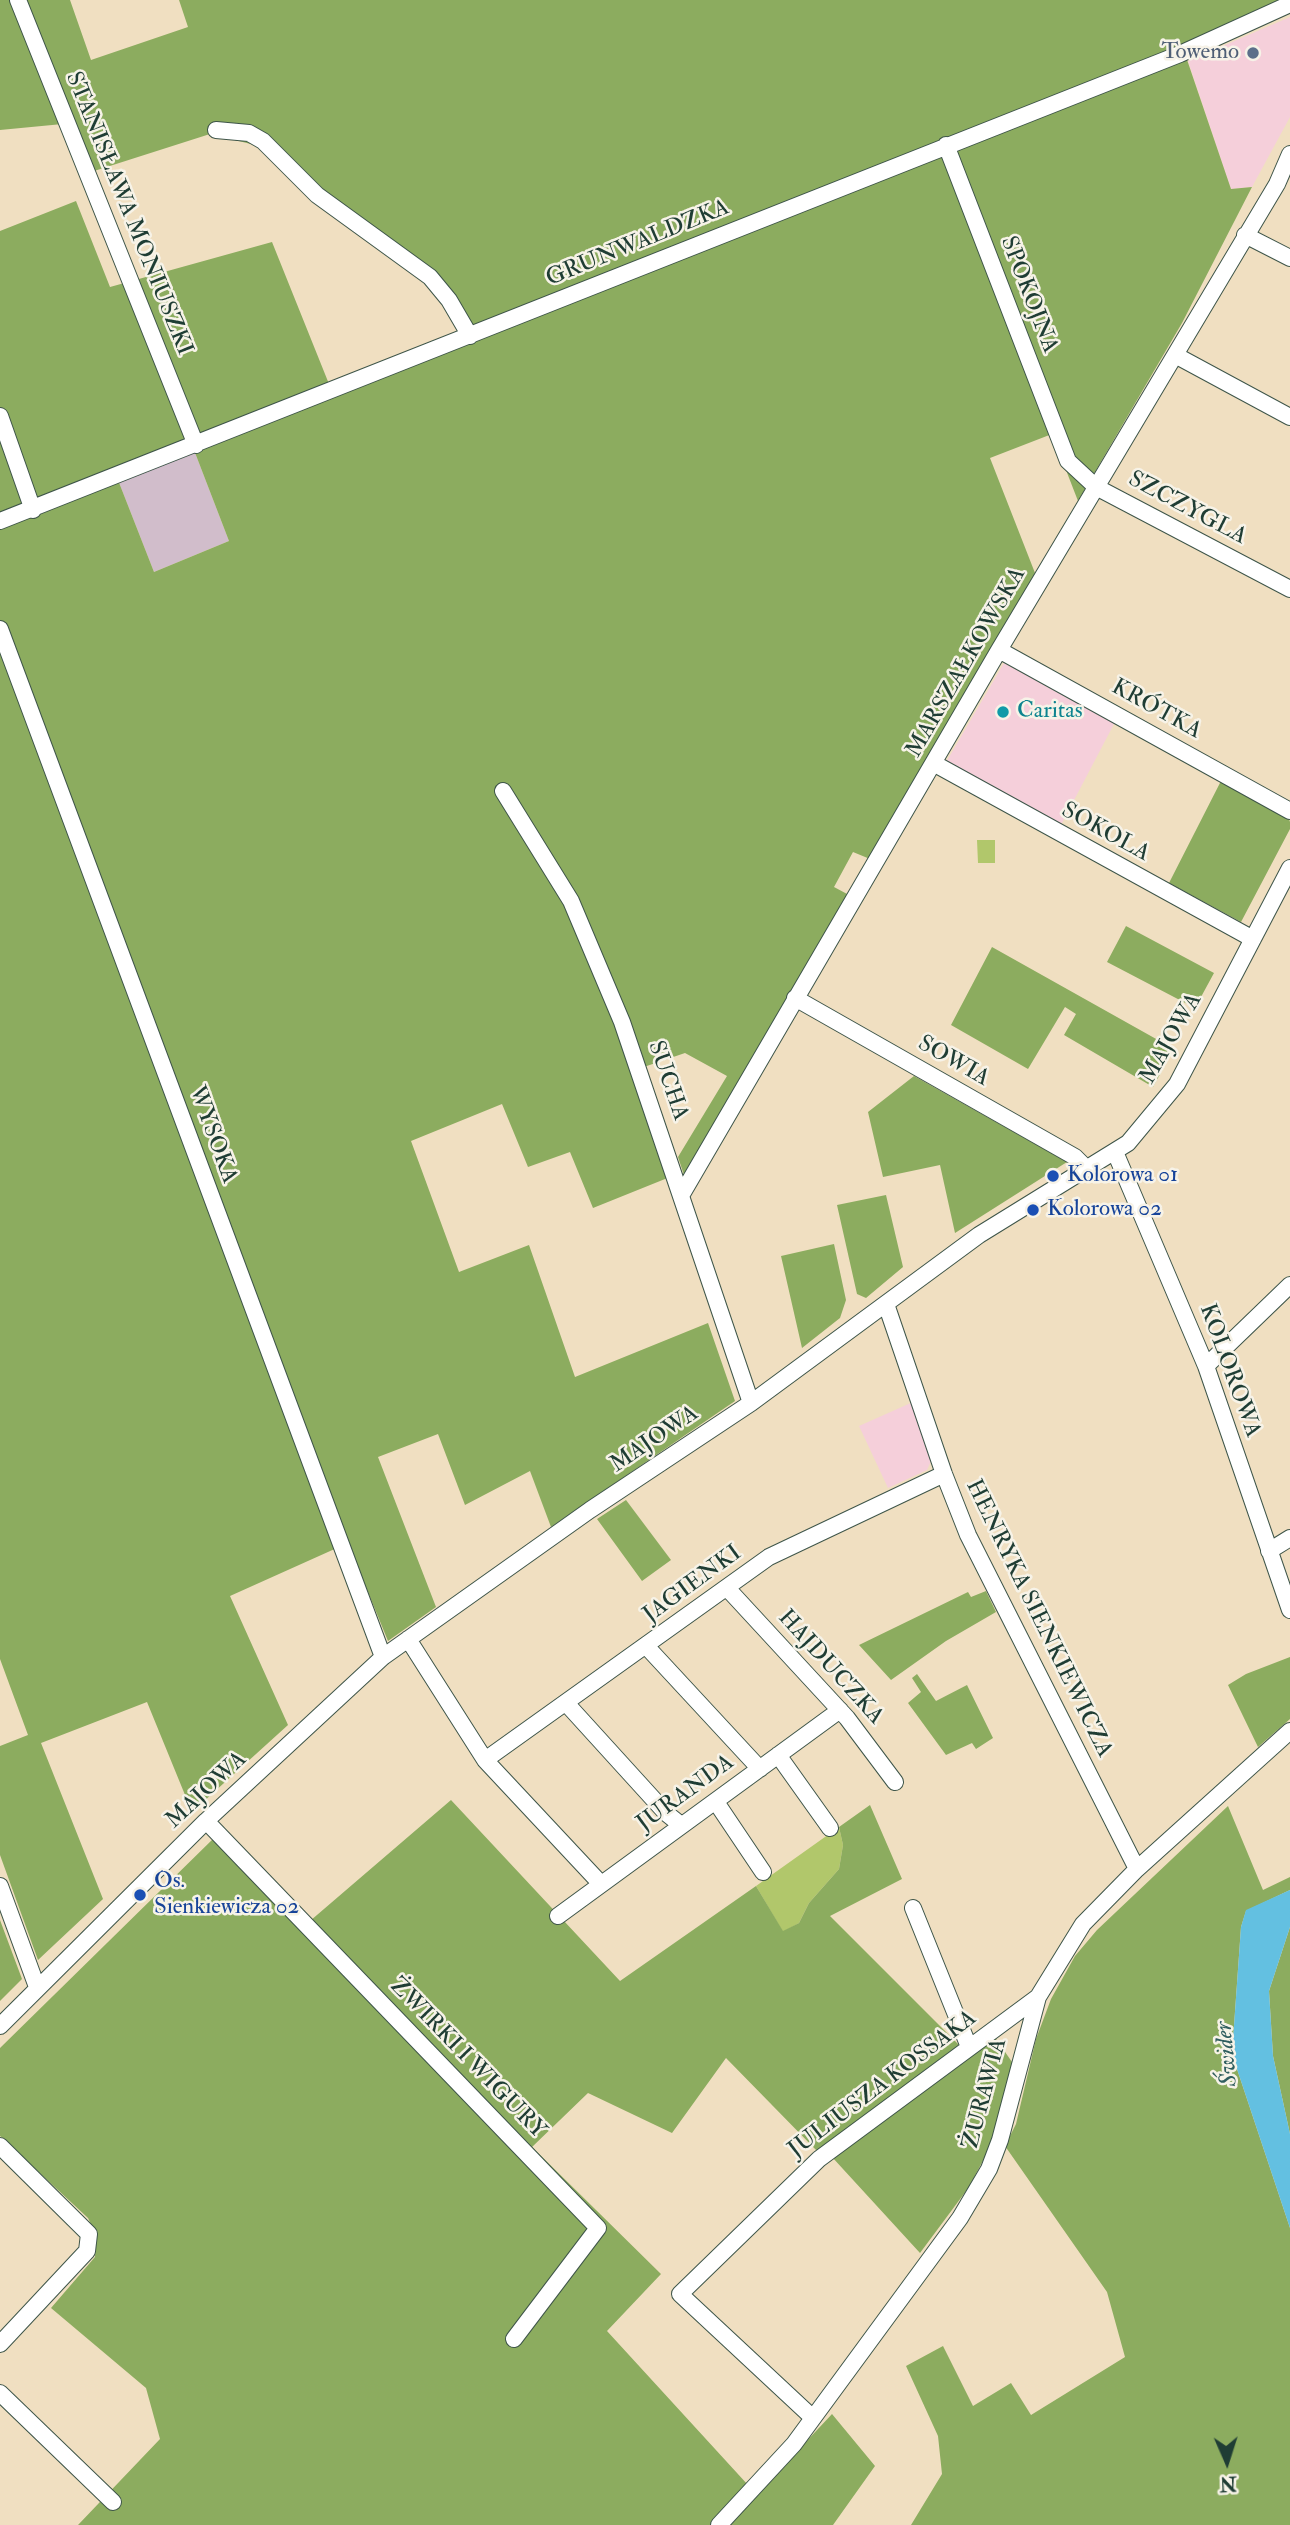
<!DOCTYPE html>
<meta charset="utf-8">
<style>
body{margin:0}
#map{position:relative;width:1290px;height:2525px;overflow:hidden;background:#f0dfc1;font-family:"IM FELL Double Pica",serif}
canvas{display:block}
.north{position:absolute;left:1192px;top:2427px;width:70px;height:70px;-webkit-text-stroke:5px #f7f3e8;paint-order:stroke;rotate:177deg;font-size:19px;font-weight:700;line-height:28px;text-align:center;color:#1f3d34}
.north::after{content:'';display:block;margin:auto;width:24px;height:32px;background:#1f3d34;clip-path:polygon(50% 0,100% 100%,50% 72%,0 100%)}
</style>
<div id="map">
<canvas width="1290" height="2525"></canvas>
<div class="north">N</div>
</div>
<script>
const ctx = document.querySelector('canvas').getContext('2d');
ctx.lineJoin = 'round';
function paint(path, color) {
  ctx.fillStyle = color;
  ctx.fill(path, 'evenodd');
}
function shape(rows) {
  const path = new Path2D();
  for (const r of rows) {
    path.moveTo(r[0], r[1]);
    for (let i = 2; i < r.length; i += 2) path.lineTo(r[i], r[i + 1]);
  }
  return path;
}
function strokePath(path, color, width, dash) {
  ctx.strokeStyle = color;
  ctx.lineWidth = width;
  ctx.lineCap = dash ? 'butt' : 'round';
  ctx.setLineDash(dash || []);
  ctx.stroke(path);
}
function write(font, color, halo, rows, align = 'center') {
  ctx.font = font + ' "IM FELL Double Pica",serif';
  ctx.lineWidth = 5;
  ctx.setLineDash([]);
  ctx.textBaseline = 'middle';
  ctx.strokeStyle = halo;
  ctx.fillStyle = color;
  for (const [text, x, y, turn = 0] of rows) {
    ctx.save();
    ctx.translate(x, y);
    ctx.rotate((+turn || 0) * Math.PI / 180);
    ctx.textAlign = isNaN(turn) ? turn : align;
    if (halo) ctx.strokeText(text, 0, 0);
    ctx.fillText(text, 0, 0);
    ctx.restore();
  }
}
const built = shape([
 [1290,17,1290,117,1252,187,1231,189,1188,61],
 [1004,663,1115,722,1061,825,945,764],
 [913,1402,932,1459,927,1470,888,1488,859,1426]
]);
const industrial = shape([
 [194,450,229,541,154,572,118,480]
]);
const green = shape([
 [977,840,995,840,995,863,978,863],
 [839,1827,843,1845,839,1869,809,1903,799,1923,783,1932,756,1886]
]);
const forest = shape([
 [0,0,70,0,91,60,188,27,179,0,1289,0,1182,45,1231,189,1252,187,1182,323,1078,501,1052,434,990,458,1035,573,870,859,853,852,834,887,849,895,685,1178,678,1157,727,1076,685,1053,632,1071,670,1177,593,1208,570,1152,528,1167,502,1104,411,1141,459,1272,529,1245,575,1377,708,1323,735,1401,551,1527,530,1471,465,1505,438,1434,378,1457,436,1607,388,1641,348,1543,230,1596,288,1725,192,1812,147,1702,41,1743,103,1899,38,1960,0,1855,0,1746,28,1735,0,1659,0,231,76,201,110,287,272,242,329,384,462,332,426,281,259,146,210,134,91,172,73,123,0,130],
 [194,450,229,541,154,572,118,480],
 [1222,779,1287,813,1290,822,1290,829,1241,922,1169,883],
 [1126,926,1214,973,1195,1008,1107,962],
 [992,947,1174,1049,1153,1087,1064,1035,1076,1014,1065,1007,1028,1069,951,1025],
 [914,1076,1067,1162,955,1233,940,1165,883,1177,868,1112],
 [886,1195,903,1267,866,1298,857,1294,837,1205],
 [834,1244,846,1300,840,1318,802,1348,781,1256],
 [626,1500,671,1560,642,1581,597,1519],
 [986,1591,996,1612,946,1641,891,1680,859,1645,968,1592,971,1597],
 [1290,1657,1290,1719,1258,1747,1228,1685,1246,1674],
 [917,1674,936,1701,967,1685,993,1738,976,1749,972,1743,946,1755,908,1703,921,1692,912,1678],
 [451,1800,620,1981,756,1886,783,1931,799,1923,809,1903,839,1869,843,1845,839,1827,870,1805,902,1879,830,1916,962,2048,817,2151,726,2058,672,2133,588,2093,532,2147,661,2274,607,2331,748,2485,710,2525,78,2525,160,2439,146,2388,51,2308,95,2257,96,2235,88,2218,0,2136,0,2048,215,1837,303,1927],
 [1228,1806,1263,1890,1290,1877,1290,1890,1246,1911,1241,1927,1232,2054,1290,2228,1290,2525,911,2525,942,2474,938,2436,906,2366,943,2346,973,2406,1011,2383,1031,2415,1125,2357,1107,2292,1005,2146,1016,2124,1036,2039,1051,1999,1075,1956,1097,1930],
 [0,1920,22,1979,0,2001],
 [1290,1927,1290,2134,1273,2056,1269,1991],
 [994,2036,1012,2062,1006,2095,989,2149,969,2187,920,2253,832,2157],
 [832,2414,875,2466,833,2525,728,2525]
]);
const water = shape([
 [1290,1890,1290,1927,1269,1991,1273,2056,1290,2134,1290,2228,1232,2054,1241,1927,1246,1910]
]);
const minor = shape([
 [18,0,196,445],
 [216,130,249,133,263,141,317,195,430,277,449,300,470,336],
 [946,145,1068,461,1096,487,1290,589],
 [1245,235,1290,258],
 [1175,355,1290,417],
 [0,416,33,510],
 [0,521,1180,54,1290,4],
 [0,629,383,1657],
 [999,650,1290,811],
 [935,764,1253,939],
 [503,791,571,901,622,1022,751,1403],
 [795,998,1075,1157,1087,1169],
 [1115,1152,1206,1366,1290,1610],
 [682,1194,999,650,1277,184,1290,154],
 [886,1304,944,1474,968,1535,1137,1869],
 [1206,1366,1290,1285],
 [1269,1551,1290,1538],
 [727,1588,847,1718,895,1782],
 [408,1639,485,1760,601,1884],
 [647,1647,760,1769],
 [566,1703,666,1813,681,1825],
 [778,1755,830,1828],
 [485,1760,769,1557,944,1474],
 [716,1802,763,1872],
 [206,1821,598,2228,514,2339],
 [0,1886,37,1987],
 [913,1908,969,2047],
 [558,1916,840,1710],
 [0,2026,206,1821,383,1657,590,1510,751,1403,979,1235,1128,1143,1177,1084,1290,868],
 [0,2146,89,2234,87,2251,0,2344],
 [0,2393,113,2502],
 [813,2418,680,2294,819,2159,1038,1997],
 [719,2525,794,2444,960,2218,989,2169,1000,2140,1038,1997,1083,1924,1137,1869,1290,1731]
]);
const markers = [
 [1253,53,7,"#5c6f8a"],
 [1003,712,7,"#0f9aa8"],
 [1053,1176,7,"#1a4fb4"],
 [1033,1210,7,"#1a4fb4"],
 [140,1895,7,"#1a4fb4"]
];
const serviceNames = [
 ["Towemo",1239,53]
];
const streetNames = [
 ["STANISŁAWA MONIUSZKI",128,214,68],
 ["GRUNWALDZKA",638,244,-22],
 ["SPOKOJNA",1028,295,69],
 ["SZCZYGLA",1187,509,28],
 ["MARSZAŁKOWSKA",967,663,-60],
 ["KRÓTKA",1156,710,29],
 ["SOKOLA",1105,833,29],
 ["MAJOWA",1172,1039,-60],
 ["SOWIA",953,1062,30],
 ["SUCHA",667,1081,71],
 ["WYSOKA",212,1135,70],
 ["KOLOROWA",1229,1371,70],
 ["MAJOWA",655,1440,-34],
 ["JAGIENKI",693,1585,-36],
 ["HENRYKA SIENKIEWICZA",1038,1619,64],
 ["HAJDUCZKA",830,1668,48],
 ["MAJOWA",207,1791,-43],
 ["JURANDA",686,1794,-36],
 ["ŻWIRKI I WIGURY",467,2059,46],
 ["JULIUSZA KOSSAKA",883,2085,-37],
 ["ŻURAWIA",986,2094,-75]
];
const cultureNames = [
 ["Caritas",1017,712]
];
const transitNames = [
 ["Kolorowa 01",1067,1176],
 ["Kolorowa 02",1047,1210],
 ["Os.",154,1882],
 ["Sienkiewicza 02",154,1908]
];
const waterNames = [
 ["Świder",1228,2054,-95]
];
paint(built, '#f5cfda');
paint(industrial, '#d1bdcb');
paint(green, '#b1c76b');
paint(forest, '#8cac5f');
paint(water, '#63c0e1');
strokePath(minor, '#3e5549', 18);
strokePath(minor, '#fff', 16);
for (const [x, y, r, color] of markers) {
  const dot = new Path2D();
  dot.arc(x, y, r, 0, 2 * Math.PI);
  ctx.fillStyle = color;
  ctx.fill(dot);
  strokePath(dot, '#f7f3e8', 2.5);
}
write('23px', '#4e5e75', '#f7f3e8', serviceNames, 'right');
write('23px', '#1f3d34', '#f7f3e8', streetNames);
write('23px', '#0d838f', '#f7f3e8', cultureNames, 'left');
write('23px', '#164399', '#f7f3e8', transitNames, 'left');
write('italic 24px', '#305e5f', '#f7f3e8', waterNames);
</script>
